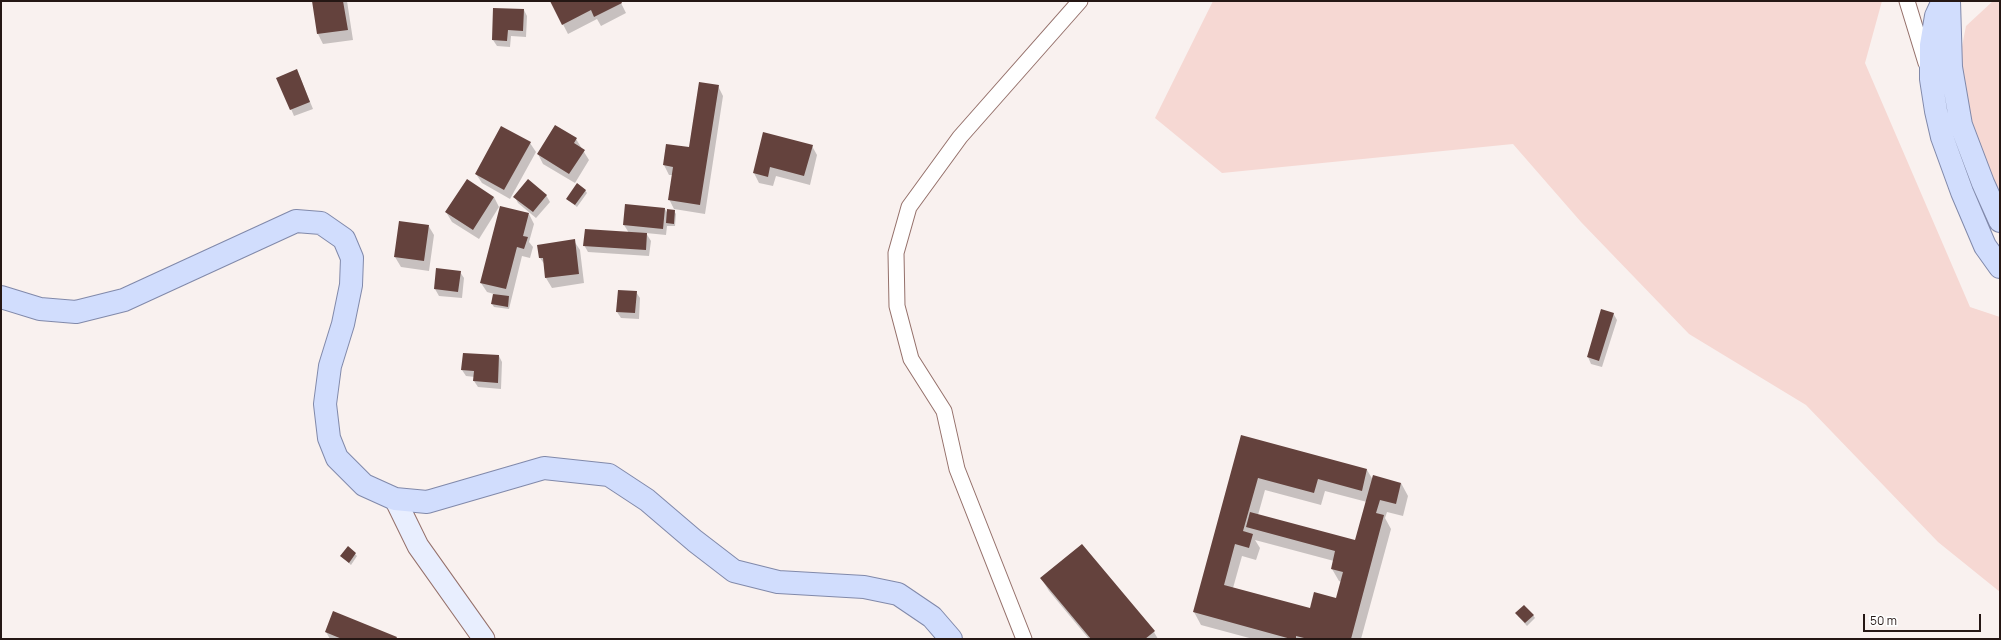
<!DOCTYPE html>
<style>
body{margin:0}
#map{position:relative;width:2001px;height:640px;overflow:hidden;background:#f9f1ef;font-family:Manrope,sans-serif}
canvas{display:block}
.frame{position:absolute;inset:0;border:2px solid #251714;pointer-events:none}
.scale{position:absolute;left:1863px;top:614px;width:118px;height:18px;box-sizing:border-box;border:2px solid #251714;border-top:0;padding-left:5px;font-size:12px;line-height:14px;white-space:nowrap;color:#251714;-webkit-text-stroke:3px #fff;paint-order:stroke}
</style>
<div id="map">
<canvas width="2001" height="640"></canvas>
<div class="frame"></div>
<div class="scale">50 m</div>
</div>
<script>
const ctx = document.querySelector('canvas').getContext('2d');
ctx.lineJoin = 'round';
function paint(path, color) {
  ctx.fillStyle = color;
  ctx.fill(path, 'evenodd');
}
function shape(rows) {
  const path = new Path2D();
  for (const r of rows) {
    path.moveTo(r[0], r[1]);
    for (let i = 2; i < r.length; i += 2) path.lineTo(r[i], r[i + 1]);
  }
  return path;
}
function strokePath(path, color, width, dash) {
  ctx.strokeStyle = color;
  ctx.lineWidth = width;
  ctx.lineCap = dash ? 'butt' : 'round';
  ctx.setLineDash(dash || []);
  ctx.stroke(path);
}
const green = shape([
 [1213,1,1882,1,1865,63,1970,307,2000,317,2000,592,1938,542,1806,405,1689,334,1581,222,1513,144,1222,173,1155,118],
 [1993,1,2000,1,2000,237,1949,113,1966,26]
]);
const shadow = shape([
 [313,1,347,1,353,40,323,44,318,34],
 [551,1,620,1,626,13,601,26,597,19,568,34],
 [524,10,527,16,526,37,511,36,510,47,497,46,493,40],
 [300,77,313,109,294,116,278,78],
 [718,86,723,96,705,214,674,209,669,199,673,175,669,175,664,165,667,145,690,148],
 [555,126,576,139,589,160,575,183,543,164,538,154],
 [530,143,536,152,510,199,482,183,476,174],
 [812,146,817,155,810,185,776,176,773,186,759,183,754,173],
 [585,190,587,193,577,207,567,199],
 [546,195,550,202,536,218,518,203,515,197],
 [494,197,499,207,479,239,452,222,446,212],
 [665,209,668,214,674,211,676,214,675,226,667,226,666,235,646,233,651,241,649,256,588,252,584,245,629,233,624,225],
 [529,214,534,224,529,242,533,247,530,258,522,256,509,309,494,307,492,304,494,294,487,292,481,283],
 [400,222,428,225,434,235,429,271,401,267,395,257],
 [574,241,580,250,584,283,552,288,546,278,545,265,540,258],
 [437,269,460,272,464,278,462,298,439,296,435,289],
 [636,292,640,298,639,319,621,318,617,312],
 [1613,313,1617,320,1602,367,1591,364,1588,357],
 [499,356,502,362,501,389,478,387,474,381,475,377,466,376,462,370],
 [1242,436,1367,470,1373,480,1401,483,1408,496,1403,516,1387,512,1385,518,1391,529,1361,639,1253,639,1201,625,1194,612],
 [1265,490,1321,505,1325,491,1367,502,1356,542,1258,515],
 [1255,540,1334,561,1332,569,1339,581,1342,582,1337,599,1311,609,1233,588,1242,556,1256,560,1260,548],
 [348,547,357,556,351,565,341,556],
 [1041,578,1154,632,1158,639,1089,639,1049,591],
 [1533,615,1535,618,1527,626,1518,616],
 [326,632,396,638,397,639,330,639]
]);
const building = shape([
 [312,1,343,1,348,30,317,34],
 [550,1,621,1,622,3,594,17,591,10,562,25],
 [493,8,524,9,523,31,508,30,507,41,492,40],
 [297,69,310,102,290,110,276,78],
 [699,82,719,85,700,205,668,200,673,167,663,165,666,144,689,147],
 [555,125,577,138,574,143,585,150,569,174,537,154],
 [501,126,531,142,504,190,475,174],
 [763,132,813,145,804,176,770,167,768,177,753,173],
 [467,179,494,197,473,230,445,212],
 [528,179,547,195,533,212,513,197],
 [577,183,586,190,575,205,566,199],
 [625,204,665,208,663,229,623,225],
 [500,206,529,213,523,236,528,237,524,249,517,247,506,289,480,283],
 [667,209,675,210,674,224,666,223],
 [399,221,429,225,424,261,394,257],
 [585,229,647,233,646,250,583,246],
 [575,239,579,274,545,278,543,258,539,258,537,245],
 [436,268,461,271,458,292,434,289],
 [618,290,637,291,635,313,616,312],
 [493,294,509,296,508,307,491,304],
 [1601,309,1614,313,1599,361,1587,357],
 [463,353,499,355,498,383,473,381,474,371,461,370],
 [1241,435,1367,469,1362,491,1318,479,1314,493,1258,478,1243,531,1253,534,1249,548,1235,544,1224,585,1310,608,1314,592,1336,598,1343,572,1331,569,1335,551,1246,527,1250,512,1355,540,1373,475,1401,483,1396,504,1380,500,1376,513,1384,515,1351,639,1308,639,1296,636,1296,639,1291,639,1193,612],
 [1082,544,1155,631,1145,639,1091,639,1040,578],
 [348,546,356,553,349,563,340,556],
 [1524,605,1534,615,1525,623,1515,613],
 [333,611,397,637,396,639,342,639,325,632]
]);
const street = shape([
 [1907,1,1926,63],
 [1024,639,957,469,944,411,911,359,897,306,896,253,909,207,960,137,1080,1]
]);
const secondary = shape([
 [395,499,418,546,484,639]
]);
const primary = shape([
 [1943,1,1936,16,1931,45,1931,79,1936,111,1942,137,1962,192,1985,246,2000,267],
 [1949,1,1951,67,1961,125,1983,183,2000,221],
 [1,297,40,309,76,312,124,300,296,221,321,223,344,239,352,258,351,285,343,324,330,366,325,404,329,438,337,458,364,485,395,499,427,502,544,468,609,475,647,500,695,541,734,571,778,582,864,587,898,594,932,617,951,639]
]);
paint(green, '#f6d8d3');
paint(shadow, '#0003');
paint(building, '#64423d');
strokePath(street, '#95706a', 17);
strokePath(secondary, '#95706a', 23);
strokePath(primary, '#8189aa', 24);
strokePath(street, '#fff', 15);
strokePath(secondary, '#e8eefe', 21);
strokePath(primary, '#d1ddfd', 22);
</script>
